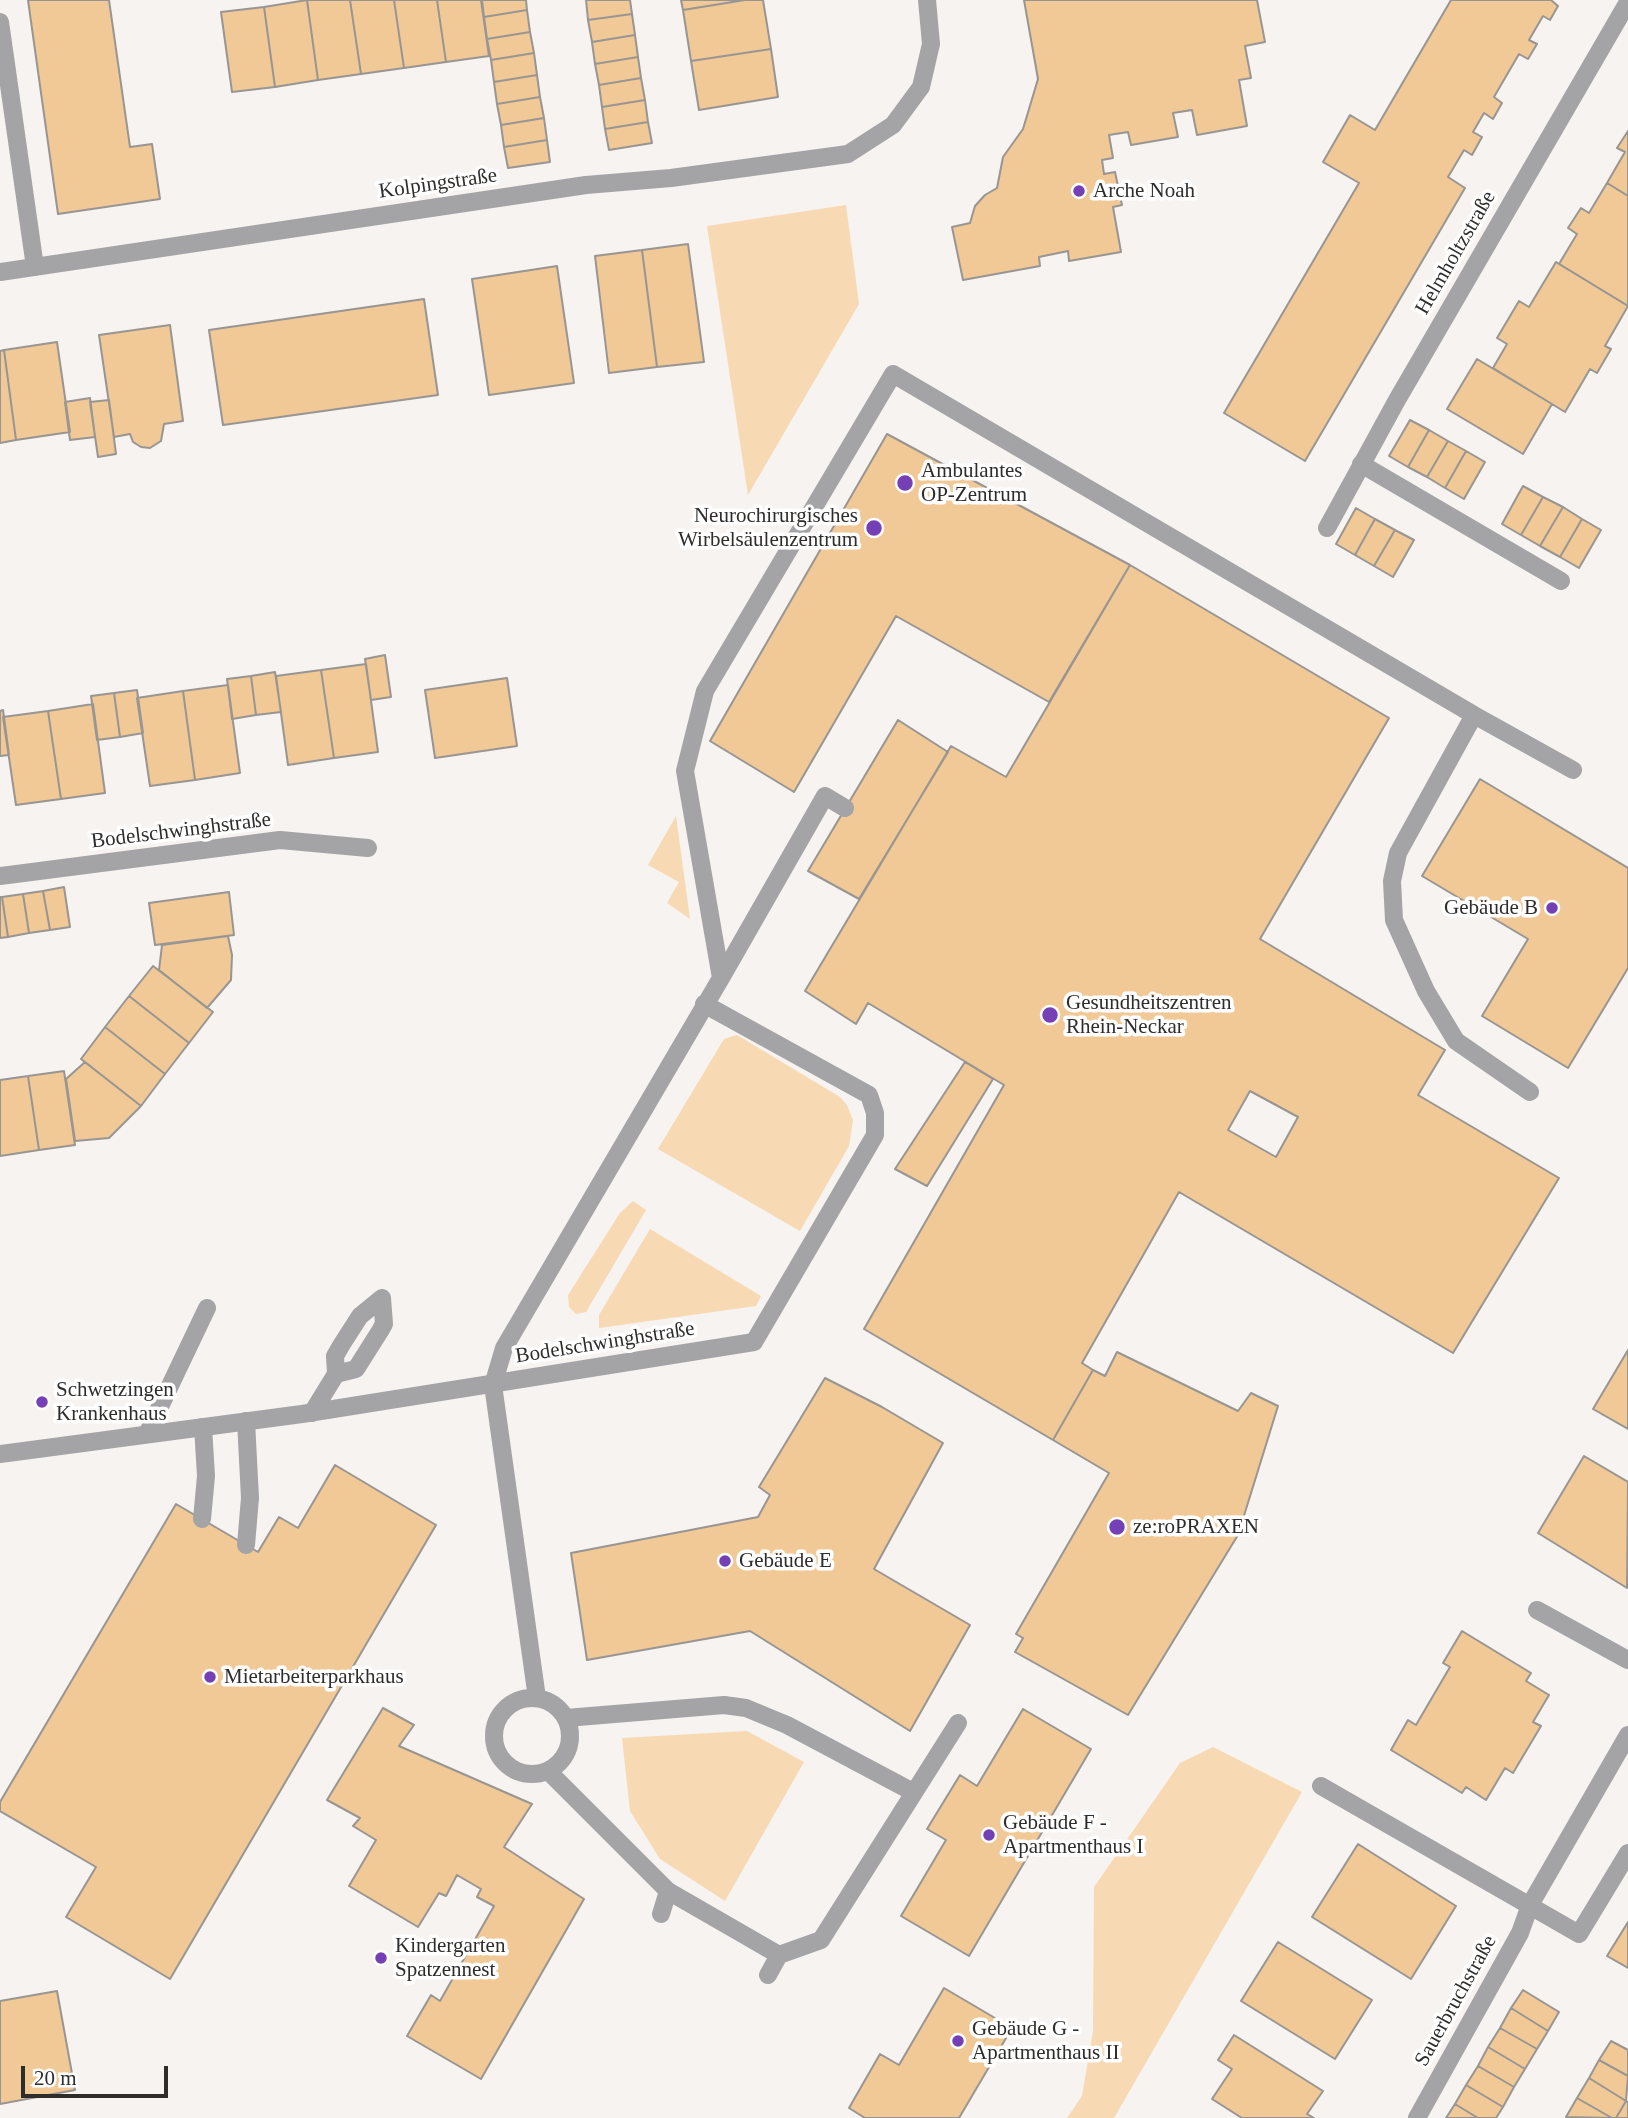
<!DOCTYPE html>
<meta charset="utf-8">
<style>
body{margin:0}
#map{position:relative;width:1628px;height:2118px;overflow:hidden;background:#f6f3f0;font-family:Georgia,serif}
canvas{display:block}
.scale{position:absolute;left:21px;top:2066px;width:147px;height:32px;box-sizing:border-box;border:4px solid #2e2d2c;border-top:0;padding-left:9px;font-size:21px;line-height:24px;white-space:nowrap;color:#2e2d2c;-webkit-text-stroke:5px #fff;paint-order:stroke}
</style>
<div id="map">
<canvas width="1628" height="2118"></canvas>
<div class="scale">20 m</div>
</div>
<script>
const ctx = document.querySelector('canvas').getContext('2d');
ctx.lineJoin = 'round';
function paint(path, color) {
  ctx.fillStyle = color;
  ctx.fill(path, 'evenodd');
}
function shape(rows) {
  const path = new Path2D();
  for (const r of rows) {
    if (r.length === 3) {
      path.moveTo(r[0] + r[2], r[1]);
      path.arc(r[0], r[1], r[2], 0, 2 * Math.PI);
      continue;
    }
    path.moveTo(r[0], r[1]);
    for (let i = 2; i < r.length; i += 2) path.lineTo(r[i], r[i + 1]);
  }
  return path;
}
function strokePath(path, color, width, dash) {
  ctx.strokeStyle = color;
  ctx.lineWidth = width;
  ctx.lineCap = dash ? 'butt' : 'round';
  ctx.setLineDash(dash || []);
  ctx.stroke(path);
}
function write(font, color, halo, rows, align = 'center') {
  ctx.font = font + ' Georgia,serif';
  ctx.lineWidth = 7;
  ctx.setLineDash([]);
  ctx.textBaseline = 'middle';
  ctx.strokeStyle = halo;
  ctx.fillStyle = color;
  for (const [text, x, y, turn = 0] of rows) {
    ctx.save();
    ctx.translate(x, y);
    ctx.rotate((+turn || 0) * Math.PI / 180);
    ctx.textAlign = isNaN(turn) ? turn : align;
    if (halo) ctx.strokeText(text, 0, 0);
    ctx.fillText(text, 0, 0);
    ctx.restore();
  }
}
const green = shape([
 [846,205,859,304,748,495,707,226],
 [676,816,690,919,667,903,679,882,648,865],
 [737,1035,840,1097,847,1105,853,1120,849,1146,800,1231,658,1149,724,1039],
 [633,1201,646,1210,586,1312,576,1314,569,1307,568,1295,620,1213],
 [650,1229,761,1296,756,1306,599,1328,599,1315],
 [747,1731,804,1762,725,1901,660,1859,630,1811,622,1738],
 [1213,1747,1302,1792,1114,2118,1067,2118,1082,2096,1093,2031,1094,1887,1180,1763]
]);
const building = shape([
 [28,0,109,0,130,147,152,144,160,199,58,214,28,0],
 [307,0,350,0,361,74,318,80,307,0],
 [307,0,318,80,275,87,264,7,307,0],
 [350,0,394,0,404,68,361,74,350,0],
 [394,0,437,0,446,62,404,68,394,0],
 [437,0,481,0,489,56,446,62,437,0],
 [482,0,526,0,527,10,484,17,482,0],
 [586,0,630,0,632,14,588,20,586,0],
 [681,0,745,0,683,10,681,0],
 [745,0,763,0,771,49,691,61,683,10,745,0],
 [1024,0,1257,0,1265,42,1245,46,1251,78,1239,80,1247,126,1197,135,1192,110,1173,113,1178,137,1131,145,1128,132,1109,135,1113,158,1102,160,1104,174,1115,172,1122,205,1113,207,1121,252,1069,261,1068,251,1039,257,1040,266,963,280,952,227,970,223,975,206,985,195,997,188,1003,157,1023,129,1038,79,1024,0],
 [1451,0,1551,0,1558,6,1550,20,1543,16,1529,40,1537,44,1528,59,1519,54,1494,97,1502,103,1493,119,1484,113,1473,132,1482,137,1472,155,1464,150,1448,177,1465,188,1305,461,1224,413,1359,183,1323,162,1350,115,1375,130,1451,0],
 [264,7,275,87,232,92,221,12,264,7],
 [527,10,530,32,487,39,484,17,527,10],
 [632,14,635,35,592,42,588,20,632,14],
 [530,32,534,53,491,60,487,39,530,32],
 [635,35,638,57,595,64,592,42,635,35],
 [771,49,778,97,699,110,691,61,771,49],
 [534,53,537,75,494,82,491,60,534,53],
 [638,57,641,78,599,85,595,64,638,57],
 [537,75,540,97,497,104,494,82,537,75],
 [641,78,645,100,602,107,599,85,641,78],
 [540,97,544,118,501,125,497,104,540,97],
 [645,100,648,122,605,129,602,107,645,100],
 [544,118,547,140,504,147,501,125,544,118],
 [648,122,652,143,609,150,605,129,648,122],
 [1628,131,1628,196,1607,183,1625,152,1617,148,1628,131],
 [547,140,550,162,508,168,504,147,547,140],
 [1607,183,1628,196,1628,306,1559,264,1577,234,1568,228,1581,208,1589,213,1607,183],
 [688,244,704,362,657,367,642,250,688,244],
 [642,250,657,367,609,373,595,256,642,250],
 [1556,262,1628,306,1605,346,1611,349,1597,373,1590,369,1565,412,1493,368,1507,344,1497,338,1519,301,1529,307,1556,262],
 [557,266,574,383,489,395,472,279,557,266],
 [424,299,438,395,223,425,209,330,424,299],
 [170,325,183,421,164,424,161,441,150,448,141,447,133,442,130,434,114,437,99,335,170,325],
 [57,342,70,432,16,440,4,350,57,342],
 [4,350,16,440,0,443,0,351,4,350],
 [1477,359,1552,404,1523,454,1447,409,1477,359],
 [90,398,95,437,70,440,65,402,90,398],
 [109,400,116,454,98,457,90,402,109,400],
 [1410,420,1429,430,1408,467,1389,456,1410,420],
 [1429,430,1448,441,1427,477,1408,467,1429,430],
 [887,434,1130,565,1049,702,896,616,794,792,710,741,887,434],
 [1448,441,1466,451,1445,488,1427,477,1448,441],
 [1466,451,1485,462,1464,499,1445,488,1466,451],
 [1523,486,1543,497,1521,535,1502,524,1523,486],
 [1543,497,1563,507,1540,546,1521,535,1543,497],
 [1563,507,1582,519,1560,557,1540,546,1563,507],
 [1356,508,1375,519,1355,555,1336,544,1356,508],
 [1375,519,1395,530,1374,566,1355,555,1375,519],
 [1582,519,1601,530,1579,568,1560,557,1582,519],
 [1395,530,1414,540,1393,577,1374,566,1395,530],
 [1130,565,1389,718,1260,939,1445,1050,1418,1095,1559,1178,1453,1353,1179,1192,1082,1363,1093,1370,1053,1440,864,1329,1004,1085,868,1003,856,1024,805,991,951,746,1006,777,1130,565],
 [1250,1091,1298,1117,1276,1157,1228,1130,1250,1091],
 [385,655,391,697,371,700,365,659,385,655],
 [366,664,378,752,334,758,321,670,366,664],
 [321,670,334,758,288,765,276,676,321,670],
 [275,672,281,712,256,715,251,676,275,672],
 [251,676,256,715,232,719,227,679,251,676],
 [507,678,517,746,435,758,425,690,507,678],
 [228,685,240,773,195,780,183,691,228,685],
 [137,690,143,733,120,737,114,693,137,690],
 [183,691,195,780,150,786,137,698,183,691],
 [114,693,120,737,97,740,91,696,114,693],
 [93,704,105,793,61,799,48,711,93,704],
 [3,710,9,755,0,756,0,711,3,710],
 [48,711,61,799,16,805,3,717,48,711],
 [898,720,948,752,859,899,808,871,898,720],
 [1480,779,1628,868,1628,968,1568,1068,1482,1016,1528,939,1422,876,1480,779],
 [64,887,70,927,50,930,43,891,64,887],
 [43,891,50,930,29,933,23,894,43,891],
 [229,892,234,935,155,945,149,903,229,892],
 [23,894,29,933,8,937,2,897,23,894],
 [0,897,2,897,8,937,0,938,0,897],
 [228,936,232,955,231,980,207,1008,159,970,162,945,228,936],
 [153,966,213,1012,189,1043,129,996,153,966],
 [129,996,189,1043,165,1074,105,1027,129,996],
 [105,1027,165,1074,141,1106,81,1059,105,1027],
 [85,1062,141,1106,109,1138,75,1141,66,1079,85,1062],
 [965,1062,993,1079,927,1186,895,1169,965,1062],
 [64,1071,75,1145,39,1150,28,1076,64,1071],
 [28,1076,39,1150,0,1156,0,1080,28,1076],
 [1628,1350,1628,1429,1593,1409,1628,1350],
 [1117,1352,1238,1411,1251,1393,1278,1406,1238,1535,1128,1715,1015,1652,1023,1638,1016,1634,1109,1473,1053,1440,1093,1370,1105,1376,1117,1352],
 [825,1378,882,1407,943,1443,874,1569,970,1625,910,1731,750,1631,587,1660,571,1553,758,1517,770,1495,759,1487,825,1378],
 [1584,1456,1628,1482,1627,1588,1538,1533,1584,1456],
 [335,1465,436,1525,170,1979,66,1917,96,1867,0,1811,0,1802,176,1504,258,1552,279,1517,298,1528,335,1465],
 [1462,1631,1531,1673,1526,1681,1549,1695,1533,1722,1541,1726,1513,1773,1505,1768,1486,1800,1466,1787,1462,1793,1391,1750,1408,1720,1416,1725,1450,1667,1443,1663,1462,1631],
 [383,1708,414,1725,399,1746,532,1804,504,1847,584,1899,481,2079,407,2036,431,1995,440,2001,494,1906,477,1897,481,1889,457,1875,446,1896,439,1893,418,1927,349,1886,376,1840,353,1826,360,1818,327,1800,383,1708],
 [1023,1709,1091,1749,969,1956,901,1916,946,1840,927,1829,960,1775,977,1786,1023,1709],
 [1358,1844,1456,1906,1411,1979,1312,1917,1358,1844],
 [1628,1922,1628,1968,1607,1956,1628,1922],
 [1278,1942,1372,2000,1335,2059,1241,2001,1278,1942],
 [944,1988,1012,2028,959,2118,865,2118,849,2108,880,2054,899,2065,944,1988],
 [1523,1990,1559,2012,1548,2031,1511,2008,1523,1990],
 [57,1991,75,2090,0,2104,0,2001,57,1991],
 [1511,2008,1548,2031,1537,2049,1500,2028,1511,2008],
 [1500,2028,1537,2049,1525,2069,1488,2047,1500,2028],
 [1234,2035,1323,2091,1307,2114,1314,2118,1242,2118,1212,2099,1232,2069,1218,2060,1234,2035],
 [1611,2041,1628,2050,1628,2076,1599,2060,1611,2041],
 [1488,2047,1525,2069,1514,2087,1478,2066,1488,2047],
 [1599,2060,1628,2076,1626,2101,1589,2078,1599,2060],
 [1478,2066,1514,2087,1503,2107,1466,2085,1478,2066],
 [1589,2078,1626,2101,1616,2118,1612,2118,1577,2098,1589,2078],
 [1466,2085,1503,2107,1496,2118,1478,2118,1455,2104,1466,2085],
 [1577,2098,1612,2118,1566,2117,1577,2098],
 [1626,2101,1628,2102,1628,2118,1616,2118,1626,2101],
 [1455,2104,1478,2118,1446,2118,1455,2104]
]);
const lane = shape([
 [1361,464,1561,581],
 [1474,715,1573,770],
 [721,978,825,796,845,808],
 [336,1374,356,1369,380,1331,384,1324,382,1298],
 [312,1413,336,1374,335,1356,342,1344,360,1316,382,1298],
 [246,1421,250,1498,246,1545],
 [147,1434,207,1308],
 [202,1519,206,1476,203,1427],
 [1537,1610,1628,1660],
 [537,1698,493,1385,504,1348,721,978,685,771,705,691,893,374,1474,715,1398,853,1392,881,1394,920,1426,991,1456,1041,1530,1092],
 [532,1736,38],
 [566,1718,724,1705,746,1708,787,1725,913,1792],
 [548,1771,668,1891,661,1914],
 [668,1891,779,1955,821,1940,958,1723],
 [768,1975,779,1955]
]);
const street = shape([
 [0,22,35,267],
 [0,272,586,185,671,178,848,154,893,125,921,87,931,44,927,0],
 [1327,528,1397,400,1628,2],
 [0,876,280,840,368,848],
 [0,1454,302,1414,754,1342,875,1135,875,1113,869,1095,704,1004],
 [1321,1786,1579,1934,1628,1853],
 [1417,2118,1520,1933,1530,1905,1628,1735]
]);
const markers = [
 [1079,191,7,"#7540b6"],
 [905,483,9,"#7540b6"],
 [874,528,9,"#7540b6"],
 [1552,908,7,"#7540b6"],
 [1050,1015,9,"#7540b6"],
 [42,1402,7,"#7540b6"],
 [1117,1527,9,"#7540b6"],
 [725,1561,7,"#7540b6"],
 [210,1677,7,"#7540b6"],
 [989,1835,7,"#7540b6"],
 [381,1958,7,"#7540b6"],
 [958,2041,7,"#7540b6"]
];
const streetNames = [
 ["Kolpingstraße",438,184,-8],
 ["Helmholtzstraße",1456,253,-60],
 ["Bodelschwinghstraße",181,831,-7],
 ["Bodelschwinghstraße",605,1343,-9],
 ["Sauerbruchstraße",1456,2001,-61]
];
const poiNames = [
 ["Arche Noah",1093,191],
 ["Ambulantes",921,471],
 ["OP-Zentrum",921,495],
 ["Neurochirurgisches",858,516,"right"],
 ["Wirbelsäulenzentrum",858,540,"right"],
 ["Gebäude B",1538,908,"right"],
 ["Gesundheitszentren",1066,1003],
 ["Rhein-Neckar",1066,1027],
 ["Schwetzingen",56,1390],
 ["Krankenhaus",56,1414],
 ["ze:roPRAXEN",1133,1527],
 ["Gebäude E",739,1561],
 ["Mietarbeiterparkhaus",224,1677],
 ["Gebäude F -",1003,1823],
 ["Apartmenthaus I",1003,1847],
 ["Kindergarten",395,1946],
 ["Spatzennest",395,1970],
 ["Gebäude G -",972,2029],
 ["Apartmenthaus II",972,2053]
];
paint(green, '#f7d9b4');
paint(building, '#f1c996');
strokePath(building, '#989592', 2);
strokePath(lane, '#a4a3a5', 18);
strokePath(street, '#a4a3a5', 18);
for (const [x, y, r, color] of markers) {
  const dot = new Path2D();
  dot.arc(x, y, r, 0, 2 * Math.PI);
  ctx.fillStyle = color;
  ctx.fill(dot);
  strokePath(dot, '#fff', 2.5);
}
write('21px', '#2e2d2c', '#fff', streetNames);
write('21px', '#2e2d2c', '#fff', poiNames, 'left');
</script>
